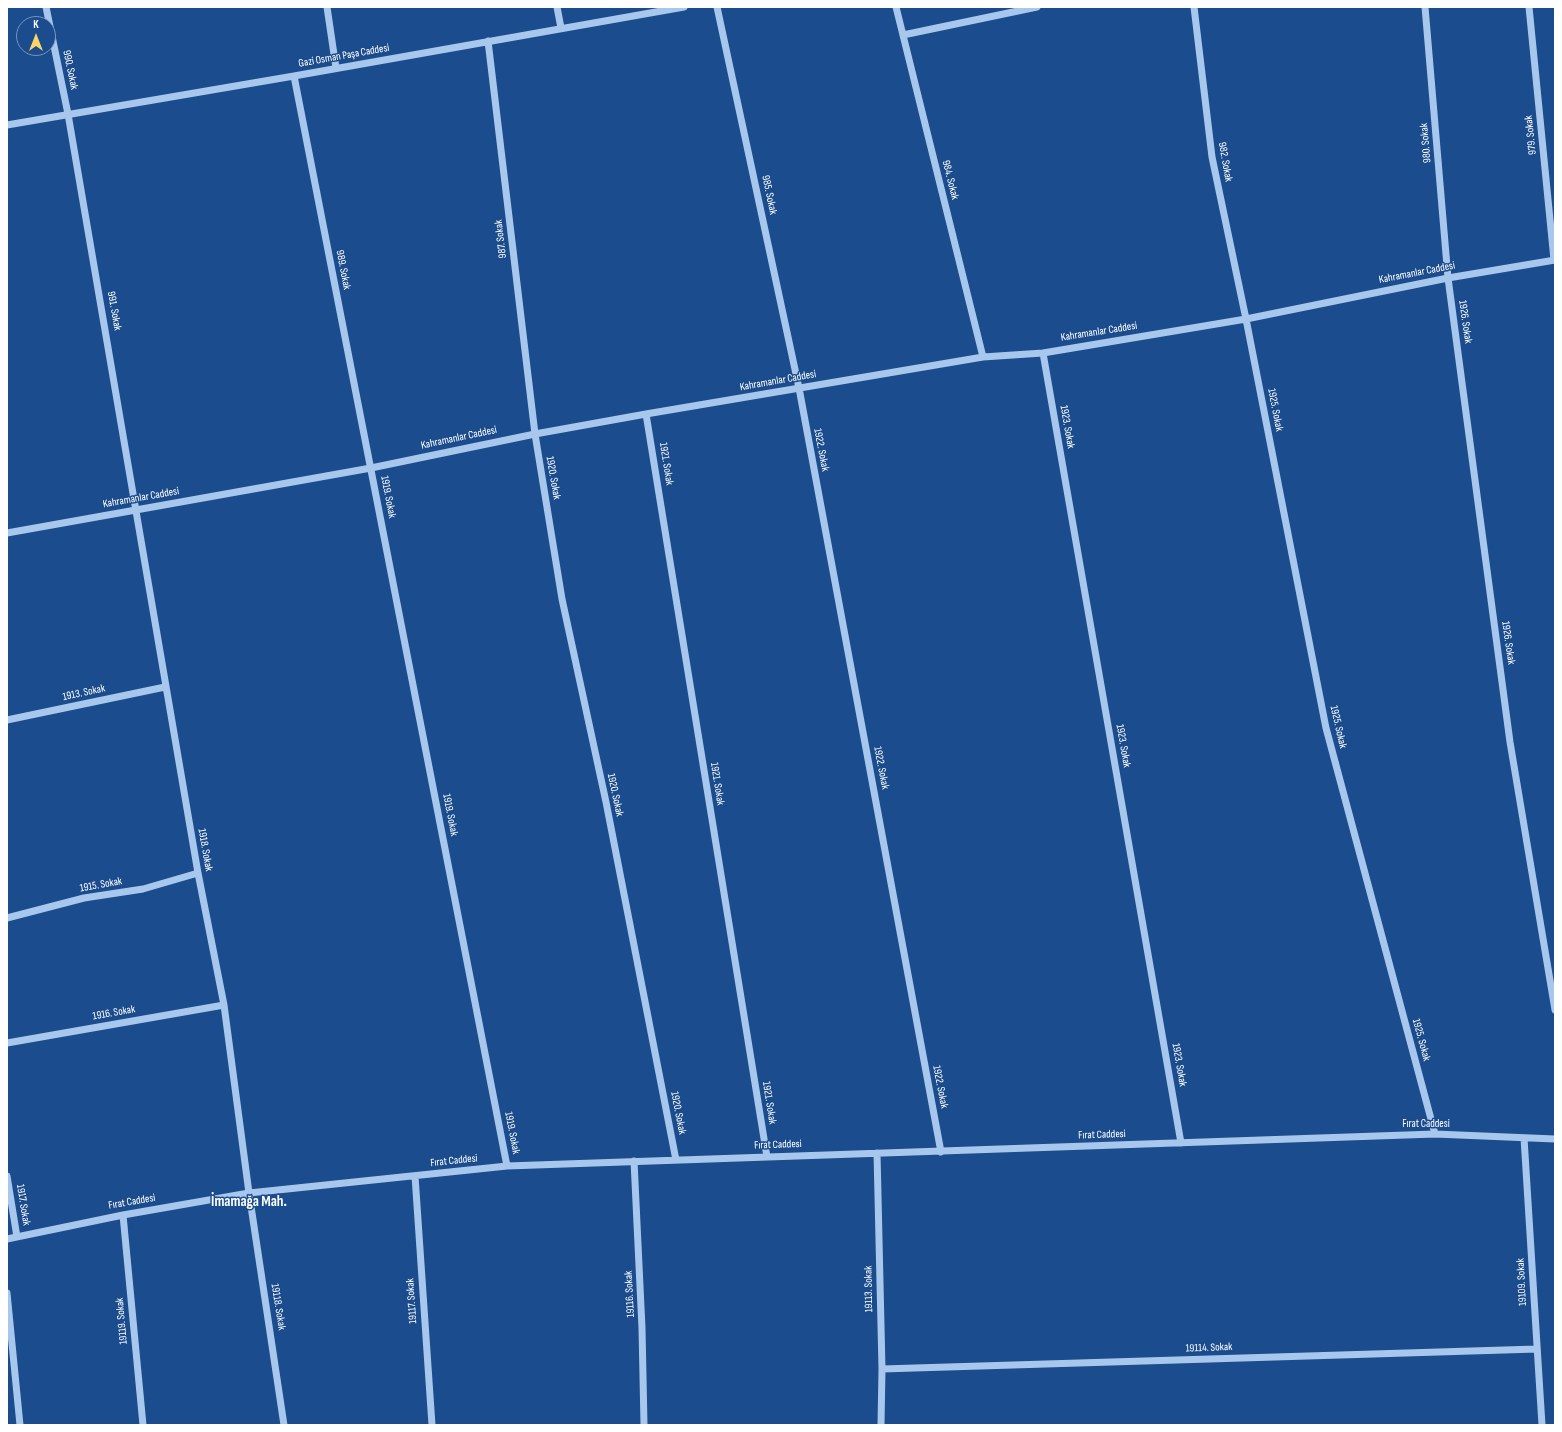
<!DOCTYPE html>
<meta charset="utf-8">
<style>
body{margin:0}
#map{position:relative;width:1562px;height:1432px;overflow:hidden;background:#1b4c8d;font-family:"Sofia Sans Condensed",sans-serif}
canvas{display:block}
.frame{position:absolute;inset:0;border:8px solid #fff;pointer-events:none}
.north{position:absolute;left:16px;top:16px;width:40px;height:40px;box-sizing:border-box;background:#1b4c8d;border:1px solid #7694bb;border-radius:50%;rotate:0deg;font-size:11px;font-weight:700;line-height:16px;text-align:center;color:#fff}
.north::after{content:'';display:block;margin:auto;width:14px;height:18px;background:#fed366;clip-path:polygon(50% 0,100% 100%,50% 72%,0 100%)}
</style>
<div id="map">
<canvas width="1562" height="1432"></canvas>
<div class="frame"></div>
<div class="north">K</div>
</div>
<script>
const ctx = document.querySelector('canvas').getContext('2d');
ctx.lineJoin = 'round';
function shape(rows) {
  const path = new Path2D();
  for (const r of rows) {
    path.moveTo(r[0], r[1]);
    for (let i = 2; i < r.length; i += 2) path.lineTo(r[i], r[i + 1]);
  }
  return path;
}
function strokePath(path, color, width, dash) {
  ctx.strokeStyle = color;
  ctx.lineWidth = width;
  ctx.lineCap = dash ? 'butt' : 'round';
  ctx.setLineDash(dash || []);
  ctx.stroke(path);
}
function write(font, color, halo, rows, align = 'center') {
  ctx.font = font + ' "Sofia Sans Condensed",sans-serif';
  ctx.lineWidth = 3;
  ctx.setLineDash([]);
  ctx.textBaseline = 'middle';
  ctx.strokeStyle = halo;
  ctx.fillStyle = color;
  for (const [text, x, y, turn = 0] of rows) {
    ctx.save();
    ctx.translate(x, y);
    ctx.rotate((+turn || 0) * Math.PI / 180);
    ctx.textAlign = isNaN(turn) ? turn : align;
    if (halo) ctx.strokeText(text, 0, 0);
    ctx.fillText(text, 0, 0);
    ctx.restore();
  }
}
const minor = shape([
 [46,7,68,114,198,873,224,1005,249,1193,284,1425],
 [327,7,336,68],
 [557,7,561,28],
 [717,7,799,388,941,1152],
 [896,7,983,357],
 [1194,7,1212,157,1246,319,1326,728,1435,1134],
 [1425,7,1448,278,1510,742,1555,1010],
 [1529,7,1554,260],
 [903,35,1037,7],
 [488,41,535,434,562,599,606,802,676,1160],
 [294,76,507,1166],
 [7,125,294,76,684,7],
 [1043,353,1181,1143],
 [646,414,767,1157],
 [7,533,371,468,535,434,646,414,983,357,1043,353,1246,319,1448,278,1555,260],
 [7,720,165,687],
 [7,918,84,898,143,889,198,873],
 [7,1043,224,1005],
 [1524,1138,1542,1425],
 [877,1153,882,1369,881,1425],
 [634,1161,642,1328,644,1425],
 [7,1176,17,1237],
 [415,1176,432,1425],
 [123,1215,143,1425],
 [7,1239,123,1215,249,1193,507,1166,1435,1134,1555,1139],
 [7,1293,20,1425],
 [882,1369,1537,1349]
]);
const streetNames = [
 ["Gazi Osman Paşa Caddesi",344,56,-10],
 ["990. Sokak",70,70,78],
 ["979. Sokak",1531,135,-96],
 ["980. Sokak",1426,143,-95],
 ["982. Sokak",1225,162,80],
 ["984. Sokak",950,180,76],
 ["985. Sokak",769,195,78],
 ["987. Sokak",501,239,-97],
 ["989. Sokak",343,270,79],
 ["Kahramanlar Caddesi",1417,273,-11],
 ["991. Sokak",114,311,80],
 ["1926. Sokak",1465,322,82],
 ["Kahramanlar Caddesi",1099,332,-9],
 ["Kahramanlar Caddesi",778,381,-10],
 ["1925. Sokak",1275,410,79],
 ["1923. Sokak",1067,427,80],
 ["Kahramanlar Caddesi",459,438,-12],
 ["1922. Sokak",821,450,79],
 ["1921. Sokak",666,464,81],
 ["1920. Sokak",553,478,80],
 ["1919. Sokak",388,497,79],
 ["Kahramanlar Caddesi",141,498,-10],
 ["1926. Sokak",1508,643,82],
 ["1913. Sokak",84,693,-12],
 ["1925. Sokak",1338,727,77],
 ["1923. Sokak",1123,746,80],
 ["1922. Sokak",881,768,79],
 ["1921. Sokak",717,784,81],
 ["1920. Sokak",615,795,78],
 ["1919. Sokak",450,815,79],
 ["1918. Sokak",205,850,80],
 ["1915. Sokak",101,885,-10],
 ["1916. Sokak",114,1013,-10],
 ["1925. Sokak",1421,1040,75],
 ["1923. Sokak",1179,1065,80],
 ["1922. Sokak",940,1087,79],
 ["1921. Sokak",769,1103,81],
 ["1920. Sokak",678,1113,79],
 ["Fırat Caddesi",1426,1124],
 ["1919. Sokak",512,1133,79],
 ["Fırat Caddesi",1102,1135,-2],
 ["Fırat Caddesi",778,1145,-2],
 ["Fırat Caddesi",454,1161,-6],
 ["Fırat Caddesi",132,1202,-10],
 ["1917. Sokak",23,1205,81],
 ["19109. Sokak",1522,1282,-93],
 ["19113. Sokak",869,1289,-91],
 ["19116. Sokak",630,1294,-93],
 ["19117. Sokak",412,1301,-94],
 ["19118. Sokak",278,1307,81],
 ["19119. Sokak",122,1321,-95],
 ["19114. Sokak",1209,1348,-2]
];
const districtNames = [
 ["İmamağa Mah.",249,1202]
];
strokePath(minor, '#a8c7ed', 7);
write('11px', '#fff', '#1b4c8d', streetNames);
write('bold 15px', '#fff', '#1b4c8d', districtNames);
</script>
